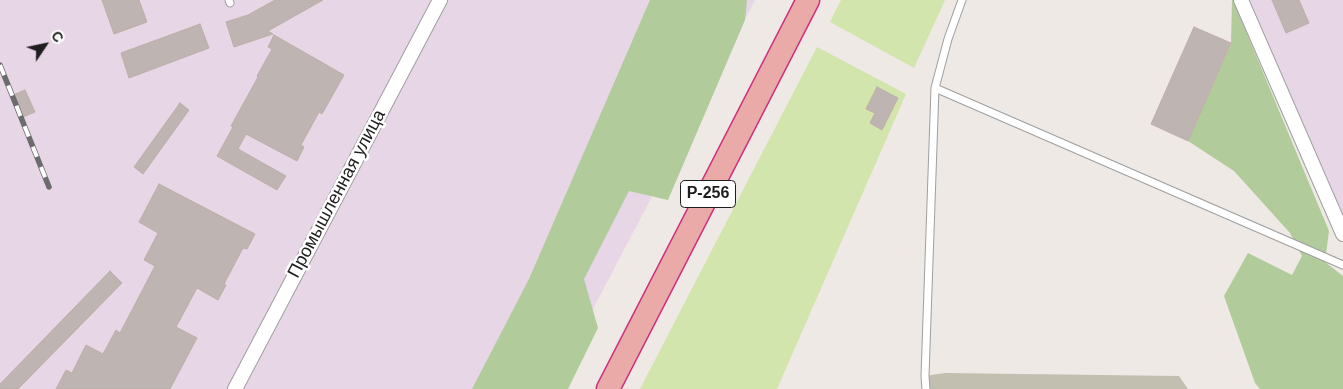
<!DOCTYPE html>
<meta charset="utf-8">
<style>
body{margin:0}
#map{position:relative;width:1343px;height:389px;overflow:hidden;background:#eee9e4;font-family:Helvetica,sans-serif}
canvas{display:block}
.north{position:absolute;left:20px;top:20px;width:50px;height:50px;-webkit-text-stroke:4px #fff;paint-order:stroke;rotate:56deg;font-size:14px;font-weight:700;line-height:20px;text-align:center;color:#1e1e1e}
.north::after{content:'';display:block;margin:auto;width:18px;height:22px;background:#1e1e1e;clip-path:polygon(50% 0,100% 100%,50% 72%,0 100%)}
</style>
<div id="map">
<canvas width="1343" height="389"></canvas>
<div class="north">С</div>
</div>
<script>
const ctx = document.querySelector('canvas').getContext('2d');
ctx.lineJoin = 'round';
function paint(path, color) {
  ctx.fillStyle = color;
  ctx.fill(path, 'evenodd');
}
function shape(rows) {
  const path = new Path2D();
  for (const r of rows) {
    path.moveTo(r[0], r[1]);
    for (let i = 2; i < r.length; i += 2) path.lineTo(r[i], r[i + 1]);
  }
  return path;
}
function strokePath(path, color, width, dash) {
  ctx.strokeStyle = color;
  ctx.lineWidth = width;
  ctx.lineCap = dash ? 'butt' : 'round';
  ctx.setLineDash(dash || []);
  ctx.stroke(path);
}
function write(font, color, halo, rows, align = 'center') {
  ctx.font = font + ' Helvetica,sans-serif';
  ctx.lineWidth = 5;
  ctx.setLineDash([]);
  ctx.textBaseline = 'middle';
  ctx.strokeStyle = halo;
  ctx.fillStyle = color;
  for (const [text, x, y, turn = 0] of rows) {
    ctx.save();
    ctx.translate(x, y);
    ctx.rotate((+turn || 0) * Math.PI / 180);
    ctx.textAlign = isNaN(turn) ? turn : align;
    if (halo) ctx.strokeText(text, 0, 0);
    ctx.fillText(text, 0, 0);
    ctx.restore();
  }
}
const industrial = shape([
 [0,0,755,0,551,389,0,389],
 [1247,0,1343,0,1343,244]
]);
const construction = shape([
 [945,373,1179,376,1188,389,926,389,925,376]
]);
const grass = shape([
 [841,0,945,0,914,68,830,22],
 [817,47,906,94,777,389,640,389]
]);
const forest = shape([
 [650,0,747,0,745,20,668,200,629,191,584,279,598,328,568,389,472,389,529,279],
 [1232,0,1233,0,1329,231,1325,262,1343,276,1343,389,1260,389,1255,383,1224,296,1248,253,1292,275,1302,256,1290,233,1234,171,1188,141,1231,44]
]);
const building = shape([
 [102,0,139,0,147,22,114,34,102,0],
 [275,0,323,0,268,31,273,34,234,47,226,22,248,15,275,0],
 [1272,0,1299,0,1309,23,1286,33,1272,0],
 [200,24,209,48,129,78,121,53,200,24],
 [1194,27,1231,43,1188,141,1151,124,1194,27],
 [274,35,344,75,322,114,319,112,301,145,304,147,297,161,246,134,238,149,286,176,277,190,217,156,233,127,231,126,258,77,257,76,272,49,268,47,274,35],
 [877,87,898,98,882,130,870,123,875,113,866,109,877,87],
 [25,90,35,112,23,117,13,95,25,90],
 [180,103,189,110,143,174,134,167,180,103],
 [159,184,255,234,247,249,243,248,224,284,226,285,218,300,197,288,176,327,197,338,170,389,56,389,66,370,72,373,86,345,103,354,116,330,120,333,155,266,144,260,158,233,139,222,159,184],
 [110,271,122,283,18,389,0,389,0,384,110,271]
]);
const service = shape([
 [229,0,230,3],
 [935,88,1343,265],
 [926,389,925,376,935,88,948,39,962,0]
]);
const minor = shape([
 [1241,0,1343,234],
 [235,389,440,0]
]);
const trunk = shape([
 [608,389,808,0]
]);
const rail = shape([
 [0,65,49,187]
]);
const shields = [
 [708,194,55]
];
const shieldNames = [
 ["Р-256",708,194]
];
const streetNames = [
 ["Промышленная улица",337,194,-62]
];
paint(industrial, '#e7d6e6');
paint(construction, '#c2bfb0');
paint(grass, '#d1e5ad');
paint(forest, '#b1cb9b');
paint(building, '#beb4b1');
strokePath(building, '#bfaea7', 1);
strokePath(service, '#9f9f9f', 9);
strokePath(minor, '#9f9f9f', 16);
strokePath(trunk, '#cd307e', 25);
strokePath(service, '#fff', 7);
strokePath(minor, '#fff', 14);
strokePath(trunk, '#eaaaa7', 22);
strokePath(rail, '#6c6c6c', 5.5);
strokePath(rail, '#fff', 4, [11]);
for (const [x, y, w] of shields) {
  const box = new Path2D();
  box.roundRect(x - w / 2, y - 13.5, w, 27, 4);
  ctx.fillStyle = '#fff';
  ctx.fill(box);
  strokePath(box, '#1e1e1e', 1);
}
write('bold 16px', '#1e1e1e', null, shieldNames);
write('18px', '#1e1e1e', '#fff', streetNames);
</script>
